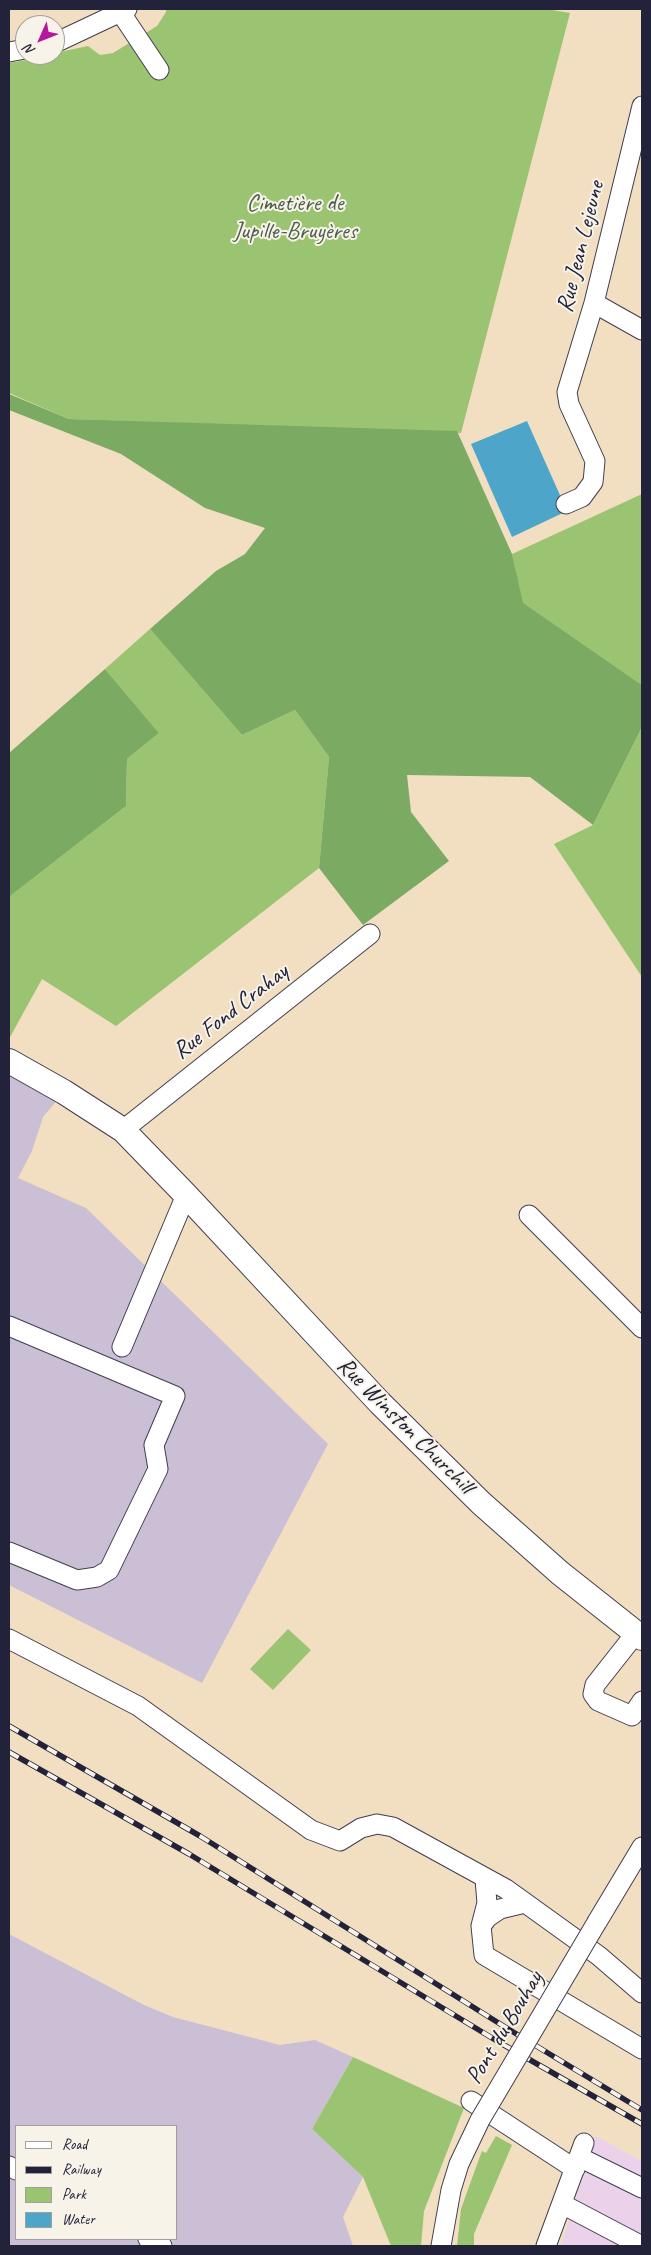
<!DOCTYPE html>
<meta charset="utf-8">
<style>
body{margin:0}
#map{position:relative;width:651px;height:2255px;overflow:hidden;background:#f2dec1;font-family:Caveat,sans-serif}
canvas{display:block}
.frame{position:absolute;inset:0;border:10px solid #22223b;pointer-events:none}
.legend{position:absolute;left:15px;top:2125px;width:162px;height:115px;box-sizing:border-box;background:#f7f3e8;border:1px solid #a29fa3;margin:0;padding:6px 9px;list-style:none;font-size:15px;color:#22223b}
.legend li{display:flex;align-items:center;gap:10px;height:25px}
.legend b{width:25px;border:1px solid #a29fa3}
.north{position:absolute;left:15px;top:15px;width:50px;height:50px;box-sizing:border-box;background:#f7f3e8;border:1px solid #a29fa3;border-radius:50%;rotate:226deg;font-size:14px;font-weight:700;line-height:20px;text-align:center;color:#22223b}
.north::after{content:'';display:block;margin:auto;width:18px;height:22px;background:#b5179e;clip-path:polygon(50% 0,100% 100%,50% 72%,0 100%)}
</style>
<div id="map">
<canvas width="651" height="2255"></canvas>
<div class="frame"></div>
<ul class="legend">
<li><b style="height:6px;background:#fff"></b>Road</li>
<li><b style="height:6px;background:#22223b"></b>Railway</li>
<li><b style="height:14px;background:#9ac471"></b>Park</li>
<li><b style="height:14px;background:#4da6ca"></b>Water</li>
</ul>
<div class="north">N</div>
</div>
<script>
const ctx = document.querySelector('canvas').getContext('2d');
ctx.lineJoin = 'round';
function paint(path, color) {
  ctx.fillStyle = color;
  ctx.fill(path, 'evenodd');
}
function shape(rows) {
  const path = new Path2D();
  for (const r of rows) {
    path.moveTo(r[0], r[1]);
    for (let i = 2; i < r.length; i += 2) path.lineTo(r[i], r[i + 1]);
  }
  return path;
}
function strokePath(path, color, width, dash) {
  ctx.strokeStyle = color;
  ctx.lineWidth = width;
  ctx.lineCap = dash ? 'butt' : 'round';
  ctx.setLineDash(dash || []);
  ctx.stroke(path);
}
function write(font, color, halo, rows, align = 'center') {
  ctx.font = font + ' Caveat,sans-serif';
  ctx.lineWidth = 4;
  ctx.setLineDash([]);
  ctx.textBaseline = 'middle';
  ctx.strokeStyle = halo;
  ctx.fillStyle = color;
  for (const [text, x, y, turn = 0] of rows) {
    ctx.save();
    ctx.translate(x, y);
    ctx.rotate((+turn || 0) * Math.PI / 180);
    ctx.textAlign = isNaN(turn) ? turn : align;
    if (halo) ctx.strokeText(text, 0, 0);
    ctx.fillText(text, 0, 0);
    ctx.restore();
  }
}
const built = shape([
 [595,2136,642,2161,642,2246,561,2246]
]);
const industrial = shape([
 [9,1061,64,1092,43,1117,32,1151,18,1178,86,1208,328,1444,202,1683,9,1585],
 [9,1934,144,2005,173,2017,280,2045,315,2040,353,2057,312,2129,363,2177,343,2217,353,2246,9,2246],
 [16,2126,176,2126,176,2239,16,2239]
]);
const green = shape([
 [166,9,546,9,570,13,461,433,69,419,9,393,9,63,55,55,55,53,88,46,100,55,113,53,157,26,166,12],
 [642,494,642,685,522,603,512,554],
 [150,629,242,735,295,710,329,757,319,868,116,1026,42,979,9,1039,9,897,126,806,127,759,159,733,105,669],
 [642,727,642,977,554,844,593,825],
 [288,1629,311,1650,273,1690,250,1669],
 [353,2057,464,2108,424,2211,421,2246,391,2246,363,2177,312,2129],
 [496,2136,512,2145,474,2234,474,2246,457,2246,461,2209,471,2181,482,2151,486,2153]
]);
const forest = shape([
 [9,394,69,419,457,431,512,554,523,603,642,685,642,727,593,825,530,777,407,775,411,812,449,861,363,925,319,868,329,757,295,710,242,735,150,629,216,571,245,554,265,528,205,508,121,454,9,410],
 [105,669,159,733,127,759,126,806,9,897,9,753]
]);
const water = shape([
 [527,421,567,511,512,537,471,444]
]);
const minor = shape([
 [121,13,159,70],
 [55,43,127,9],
 [9,52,25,49],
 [594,303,642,330],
 [566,504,582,497,593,482,595,461,569,404,567,392,594,303,642,106],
 [123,1130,370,934],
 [529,1215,642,1328],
 [9,1326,175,1396,154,1445,158,1469,109,1570,97,1577,77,1580,9,1552],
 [122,1347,186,1195],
 [636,1633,595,1685,593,1694,598,1701,632,1716,642,1701],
 [9,1639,138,1706,311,1830,340,1841,361,1828,377,1824,393,1827,506,1889,599,1956,642,1993],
 [485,1879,487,1903,481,1926,484,1955,642,2049],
 [597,1922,642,1847],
 [481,1926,488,1917,500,1909,525,1903],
 [471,2101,575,2169],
 [579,2157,642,2188],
 [9,2166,16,2170],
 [562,2204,642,2246],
 [148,2239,162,2246],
 [441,2246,451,2190,459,2164,480,2120],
 [546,2246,584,2143]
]);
const major = shape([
 [9,1061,64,1092,123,1130,186,1195,380,1403,481,1503,560,1573,642,1638]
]);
const rail = shape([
 [9,1726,200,1836,505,2027,642,2110],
 [9,1752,189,1854,497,2041,642,2124]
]);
const minorBridge = shape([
 [480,2120,597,1922]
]);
const parkNames = [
 ["Cimetière de",295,204],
 ["Jupille-Bruyères",295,232]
];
const streetNames = [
 ["Rue Jean Lejeune",581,247,-76],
 ["Rue Fond Crahay",231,1012,-38],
 ["Rue Winston Churchill",405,1426,45],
 ["Pont du Bouhay",505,2028,-59]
];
paint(built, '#ecd1ea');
paint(industrial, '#cbbfd5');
paint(green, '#9ac471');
paint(forest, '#7baa63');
paint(water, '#4da6ca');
strokePath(minor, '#413e4f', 21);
strokePath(major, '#413e4f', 26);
strokePath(minor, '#fff', 19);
strokePath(major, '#fff', 24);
strokePath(rail, '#22223b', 5.5);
strokePath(rail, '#f7f3e8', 4, [11]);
strokePath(minorBridge, '#413e4f', 21, []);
strokePath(minorBridge, '#fff', 19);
write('24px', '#4c5b4e', '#f7f3e8', parkNames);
write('24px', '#22223b', '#f7f3e8', streetNames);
</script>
